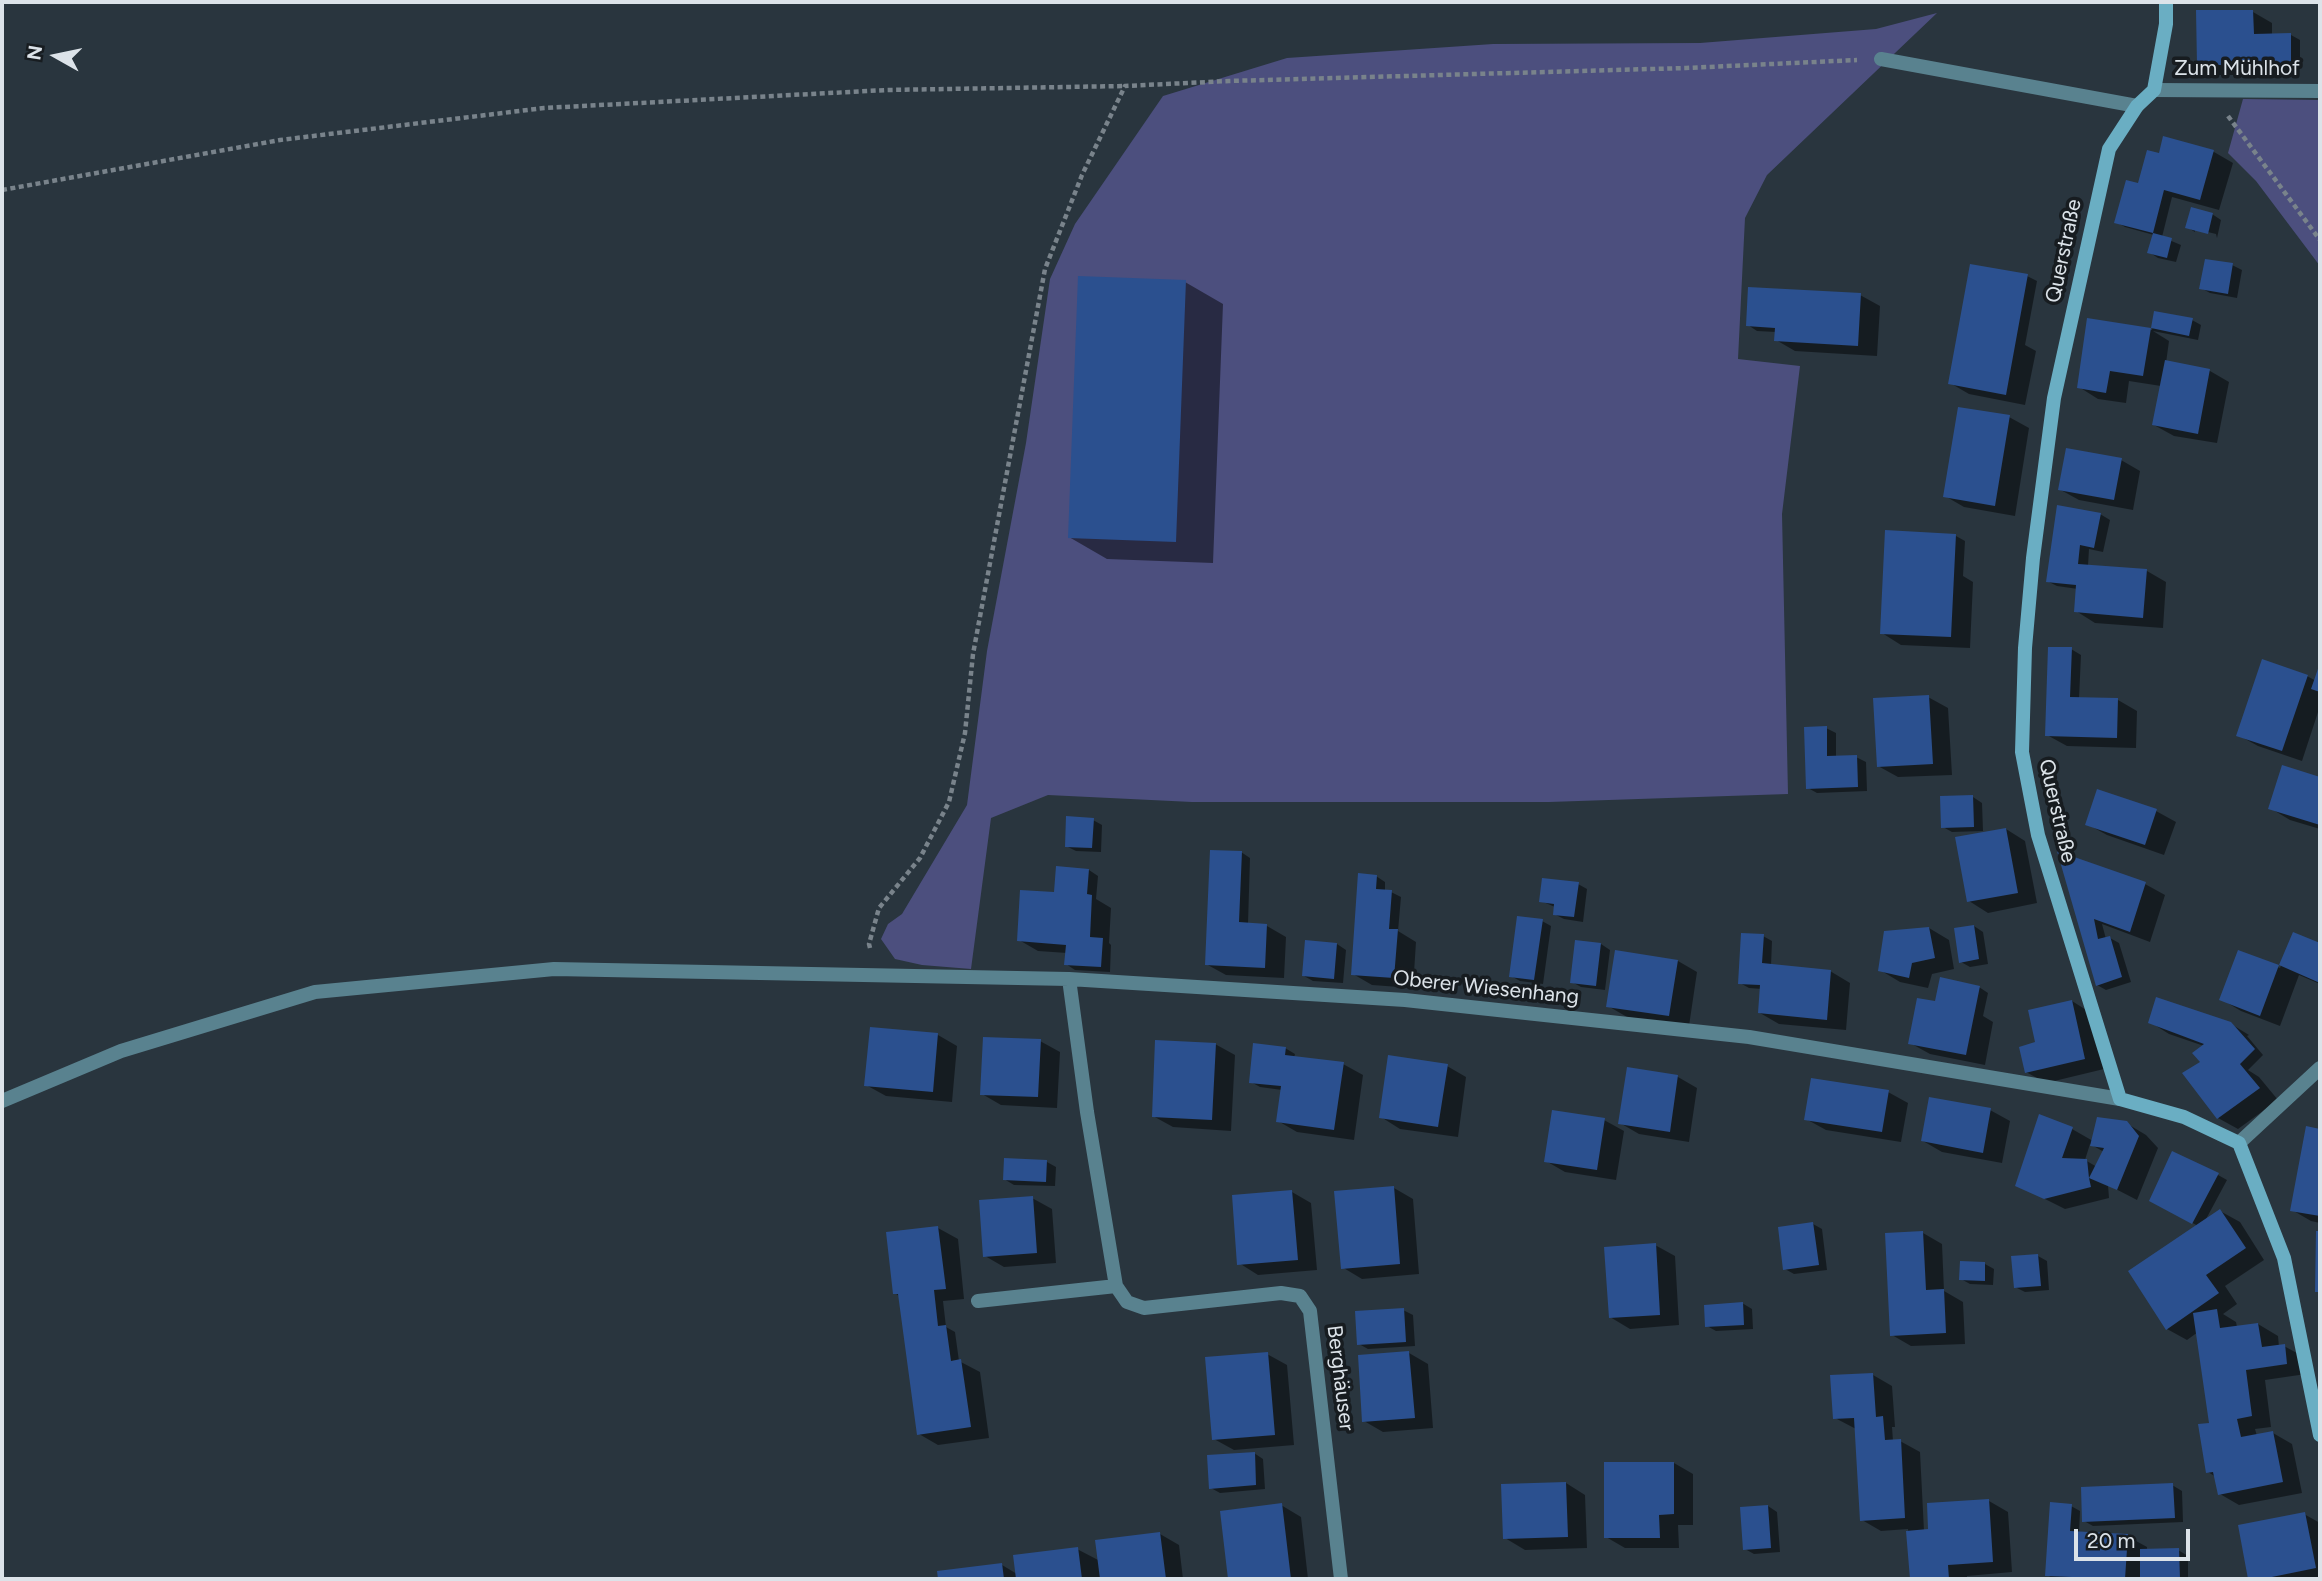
<!DOCTYPE html>
<meta charset="utf-8">
<style>
body{margin:0}
#map{position:relative;width:2322px;height:1581px;overflow:hidden;background:#29353e;font-family:Figtree,sans-serif}
canvas{display:block}
.frame{position:absolute;inset:0;border:4px solid #dce3e9;pointer-events:none}
.north{position:absolute;left:21px;top:21px;width:70px;height:70px;-webkit-text-stroke:5px #171c20;paint-order:stroke;rotate:279deg;font-size:19px;font-weight:700;line-height:28px;text-align:center;color:#dce3e9}
.north::after{content:'';display:block;margin:auto;width:24px;height:32px;background:#dce3e9;clip-path:polygon(50% 0,100% 100%,50% 72%,0 100%)}
.scale{position:absolute;left:2074px;top:1529px;width:116px;height:32px;box-sizing:border-box;border:4px solid #dce3e9;border-top:0;padding-left:9px;font-size:21px;line-height:24px;white-space:nowrap;color:#dce3e9;-webkit-text-stroke:5px #171c20;paint-order:stroke}
</style>
<div id="map">
<canvas width="2322" height="1581"></canvas>
<div class="frame"></div>
<div class="north">N</div>
<div class="scale">20 m</div>
</div>
<script>
const ctx = document.querySelector('canvas').getContext('2d');
ctx.lineJoin = 'round';
function paint(path, color) {
  ctx.fillStyle = color;
  ctx.fill(path, 'evenodd');
}
function shape(rows) {
  const path = new Path2D();
  for (const r of rows) {
    path.moveTo(r[0], r[1]);
    for (let i = 2; i < r.length; i += 2) path.lineTo(r[i], r[i + 1]);
  }
  return path;
}
function strokePath(path, color, width, dash) {
  ctx.strokeStyle = color;
  ctx.lineWidth = width;
  ctx.lineCap = dash ? 'butt' : 'round';
  ctx.setLineDash(dash || []);
  ctx.stroke(path);
}
function write(font, color, halo, rows, align = 'center') {
  ctx.font = font + ' Figtree,sans-serif';
  ctx.lineWidth = 7;
  ctx.setLineDash([]);
  ctx.textBaseline = 'middle';
  ctx.strokeStyle = halo;
  ctx.fillStyle = color;
  for (const [text, x, y, turn = 0] of rows) {
    ctx.save();
    ctx.translate(x, y);
    ctx.rotate((+turn || 0) * Math.PI / 180);
    ctx.textAlign = isNaN(turn) ? turn : align;
    if (halo) ctx.strokeText(text, 0, 0);
    ctx.fillText(text, 0, 0);
    ctx.restore();
  }
}
const green = shape([
 [1937,13,1767,175,1745,218,1738,359,1800,366,1782,514,1788,794,1549,802,1192,802,1048,795,991,818,971,969,922,965,895,959,881,939,888,924,902,914,967,805,987,651,1026,443,1050,279,1075,224,1163,96,1287,58,1493,44,1700,43,1876,29],
 [2243,99,2320,100,2320,266,2256,181,2228,153]
]);
const shadow = shape([
 [2253,12,2272,23,2272,35,2291,35,2300,40,2300,69,2273,69,2273,75,2218,75,2199,64],
 [2165,138,2214,152,2233,163,2219,210,2172,197,2162,237,2181,245,2176,262,2158,258,2149,252,2154,235,2125,227,2116,222,2146,187,2160,155],
 [2212,214,2221,220,2217,238,2216,234,2195,229,2195,232,2187,227],
 [2232,265,2242,270,2237,298,2210,293,2201,288],
 [2027,276,2037,281,2025,345,2036,351,2025,405,1969,394,1950,383],
 [1185,282,1223,304,1213,563,1107,559,1069,537],
 [1860,295,1880,306,1877,356,1795,351,1776,340,1776,332,1757,331,1748,325],
 [2155,313,2192,320,2201,325,2198,340,2153,331,2169,341,2166,363,2210,371,2229,382,2217,443,2174,436,2154,425,2161,386,2129,381,2126,403,2098,399,2079,387,2089,320,2152,330],
 [2009,417,2029,428,2015,516,1964,507,1945,496],
 [2121,460,2140,471,2133,510,2079,500,2059,489],
 [2100,514,2110,520,2103,552,2089,549,2088,566,2147,571,2166,582,2163,628,2095,623,2076,611,2078,589,2057,586,2047,581],
 [1956,536,1965,541,1963,576,1973,582,1970,648,1901,645,1882,633],
 [2071,649,2081,655,2079,699,2118,700,2137,711,2136,748,2067,746,2047,735],
 [2320,667,2320,706,2302,761,2258,746,2238,735,2307,676,2316,681],
 [1928,697,1948,708,1952,775,1898,777,1878,766],
 [1826,728,1836,733,1836,758,1856,757,1866,762,1867,791,1817,793,1808,788],
 [2283,767,2320,779,2320,829,2290,820,2270,808],
 [1973,797,1982,803,1983,831,1952,832,1943,827],
 [2156,811,2176,822,2164,855,2107,835,2087,824],
 [1093,820,1102,825,1101,852,1076,851,1066,846],
 [2006,829,2025,841,2037,903,1988,913,1969,901],
 [1241,852,1250,858,1248,924,1267,926,1286,937,1284,978,1226,975,1206,964],
 [1089,870,1098,876,1096,899,1111,908,1109,943,1111,945,1110,972,1075,970,1066,964,1067,953,1038,951,1019,940],
 [1376,876,1385,882,1385,892,1391,892,1401,897,1398,931,1416,942,1413,988,1372,985,1353,974],
 [1578,884,1587,889,1583,922,1564,919,1554,914,1555,907,1541,901],
 [2145,884,2165,895,2150,942,2102,924,2106,939,2110,938,2119,943,2131,982,2106,990,2097,985,2076,911],
 [1542,921,1551,926,1543,984,1520,981,1511,976],
 [1974,926,1983,932,1988,964,1970,967,1961,962],
 [1929,928,1949,940,1954,969,1932,974,1928,988,1900,982,1880,970],
 [2294,934,2320,945,2320,984,2299,975,2280,1026,2241,1011,2221,999,2239,952,2280,968],
 [1763,936,1772,941,1771,966,1830,971,1850,983,1846,1030,1779,1024,1760,1013,1762,989,1749,988,1740,983],
 [1337,944,1346,950,1343,983,1313,981,1304,976],
 [1601,944,1610,950,1605,990,1581,987,1572,982],
 [1617,952,1678,961,1697,972,1689,1026,1627,1017,1608,1006],
 [1979,987,1988,993,1983,1016,1993,1022,1985,1065,1930,1054,1910,1043],
 [2072,1001,2091,1013,2104,1069,2046,1083,2026,1072,2037,1044],
 [2150,1022,2231,1024,2249,1035,2247,1036,2263,1055,2248,1070,2259,1077,2278,1100,2238,1129,2218,1118,2185,1073,2202,1062,2204,1046,2169,1034],
 [938,1035,957,1046,952,1102,886,1096,866,1085],
 [1040,1041,1060,1052,1057,1108,1001,1105,982,1094],
 [1215,1044,1235,1055,1231,1131,1173,1127,1153,1116],
 [1285,1048,1295,1054,1294,1058,1343,1064,1363,1075,1354,1140,1297,1132,1278,1121,1282,1090,1260,1087,1251,1082],
 [1447,1066,1466,1077,1458,1137,1400,1129,1381,1117],
 [1628,1069,1678,1077,1697,1088,1689,1142,1639,1134,1620,1123],
 [1888,1092,1908,1103,1901,1142,1826,1130,1806,1119],
 [1990,1110,2010,1121,2002,1163,1942,1152,1923,1141],
 [1604,1120,1624,1131,1616,1180,1565,1172,1546,1161],
 [2126,1123,2146,1135,2158,1148,2137,1200,2108,1185,2109,1198,2065,1209,2017,1185,2072,1129,2093,1141],
 [2090,1144,2104,1152,2097,1167,2085,1160],
 [2307,1128,2320,1130,2320,1223,2311,1221,2292,1210],
 [1047,1162,1056,1167,1055,1186,1014,1185,1004,1179],
 [2202,1166,2227,1180,2205,1221,2220,1211,2240,1222,2264,1260,2225,1286,2237,1304,2223,1314,2236,1322,2237,1327,2258,1324,2278,1336,2279,1347,2284,1346,2304,1357,2306,1374,2265,1380,2271,1427,2255,1429,2257,1436,2273,1433,2292,1444,2302,1493,2239,1505,2220,1494,2216,1477,2208,1472,2211,1424,2198,1332,2187,1340,2167,1329,2198,1226,2151,1200],
 [1394,1188,1413,1199,1419,1274,1362,1279,1342,1267],
 [1292,1192,1311,1203,1317,1270,1258,1275,1239,1263],
 [1032,1198,1052,1209,1056,1263,1004,1267,985,1256],
 [1813,1224,1822,1229,1827,1270,1794,1274,1785,1269],
 [938,1228,958,1239,964,1299,943,1301,946,1327,955,1332,959,1361,980,1372,989,1438,938,1445,919,1434,900,1297,895,1293],
 [1923,1233,1942,1244,1944,1291,1963,1302,1965,1344,1911,1346,1892,1335],
 [1655,1245,1675,1256,1679,1325,1630,1329,1610,1317],
 [2038,1256,2047,1261,2049,1290,2025,1292,2015,1287],
 [1985,1264,1994,1269,1993,1285,1970,1284,1961,1279],
 [1742,1303,1752,1309,1753,1329,1716,1331,1707,1326],
 [1403,1310,1413,1315,1415,1346,1368,1349,1359,1344],
 [1409,1353,1428,1364,1433,1428,1383,1432,1364,1421],
 [1267,1354,1287,1365,1294,1445,1234,1450,1214,1439],
 [1873,1375,1892,1386,1895,1427,1892,1427,1893,1441,1900,1441,1920,1452,1924,1531,1989,1501,2008,1512,2012,1572,1967,1576,1967,1579,1912,1579,1908,1529,1881,1531,1862,1520,1856,1429,1835,1418],
 [1254,1453,1263,1459,1265,1489,1220,1493,1211,1488],
 [1674,1463,1693,1474,1693,1525,1678,1525,1679,1548,1625,1548,1606,1537],
 [1566,1483,1585,1495,1587,1548,1525,1550,1505,1538],
 [2172,1485,2182,1491,2183,1522,2093,1526,2084,1521],
 [1281,1505,1301,1517,1308,1579,1230,1579,1222,1513],
 [1768,1506,1777,1512,1780,1552,1754,1554,1745,1549],
 [2071,1506,2080,1511,2079,1533,2127,1536,2147,1547,2147,1551,2178,1550,2188,1556,2188,1579,2054,1579,2047,1575],
 [2304,1514,2320,1523,2320,1579,2250,1579,2240,1526],
 [1160,1534,1179,1545,1183,1579,940,1579,939,1573,1002,1565,1017,1574,1077,1549,1100,1561]
]);
const building = shape([
 [2196,10,2253,10,2254,34,2291,33,2291,65,2197,65],
 [2163,136,2214,150,2200,200,2164,190,2153,233,2114,223,2126,180,2138,183,2147,150,2159,153],
 [2191,207,2213,213,2208,234,2185,228],
 [2153,233,2172,238,2167,258,2147,253],
 [2205,259,2233,263,2228,294,2199,289],
 [1970,264,2028,274,2006,395,1948,384],
 [1078,276,1186,280,1176,542,1068,538],
 [1748,287,1861,293,1858,346,1774,341,1775,328,1746,326],
 [2154,311,2193,318,2189,336,2151,328],
 [2087,318,2151,328,2143,376,2110,371,2106,393,2077,388],
 [2165,360,2210,369,2198,434,2152,425],
 [1958,407,2010,415,1995,506,1943,497],
 [2066,448,2122,458,2114,500,2058,490],
 [2057,505,2101,513,2094,548,2080,545,2078,564,2147,569,2143,618,2074,612,2076,585,2046,582],
 [1885,530,1956,534,1951,637,1880,634],
 [2048,647,2072,647,2070,697,2118,698,2117,738,2045,736],
 [2262,659,2308,675,2282,751,2236,736],
 [2320,663,2320,692,2311,689],
 [1929,695,1933,764,1877,767,1873,698],
 [1827,726,1827,756,1857,755,1858,787,1806,789,1804,727],
 [2282,765,2320,777,2320,825,2268,809],
 [2097,789,2157,809,2145,845,2085,825],
 [1973,795,1974,827,1941,828,1940,796],
 [1066,816,1094,818,1092,848,1065,847],
 [2006,828,2018,893,1967,902,1955,837],
 [1210,850,1242,851,1239,922,1267,924,1265,968,1205,965],
 [2057,851,2146,882,2130,932,2094,919,2098,939,2110,936,2122,977,2096,986],
 [1056,866,1089,869,1087,894,1092,895,1090,937,1103,938,1101,967,1064,965,1066,945,1017,941,1020,890,1054,892],
 [1358,873,1377,875,1376,889,1392,890,1389,929,1398,929,1394,978,1351,975],
 [1542,878,1579,882,1574,917,1553,915,1554,904,1539,902],
 [1517,916,1543,919,1534,980,1509,977],
 [1974,925,1979,959,1959,963,1954,928],
 [1929,927,1935,958,1912,963,1909,978,1878,971,1884,931],
 [2293,932,2320,943,2320,983,2279,965],
 [1741,933,1764,934,1762,963,1831,970,1827,1020,1758,1013,1760,985,1738,984],
 [1305,940,1337,943,1334,979,1302,976],
 [1575,940,1601,943,1596,986,1570,983],
 [1615,950,1678,960,1669,1016,1606,1007],
 [2238,950,2279,965,2260,1016,2219,1000],
 [1940,977,1980,986,1966,1055,1908,1044,1917,998,1935,1001],
 [2156,997,2231,1022,2255,1049,2240,1064,2260,1088,2217,1119,2182,1073,2200,1062,2192,1053,2204,1044,2148,1023],
 [2072,1000,2085,1059,2025,1073,2019,1047,2035,1042,2028,1010],
 [870,1027,938,1033,933,1092,864,1086],
 [983,1037,1041,1039,1038,1097,980,1095],
 [1155,1040,1216,1043,1212,1120,1152,1117],
 [1253,1043,1286,1047,1285,1055,1344,1062,1334,1130,1276,1122,1281,1086,1249,1083],
 [1388,1055,1448,1064,1438,1127,1379,1118],
 [1627,1067,1678,1075,1670,1132,1618,1124],
 [1811,1078,1889,1090,1882,1132,1804,1120],
 [1929,1097,1991,1108,1983,1153,1921,1141],
 [1552,1110,1605,1118,1597,1170,1544,1162],
 [2039,1114,2073,1127,2062,1158,2087,1159,2089,1178,2104,1148,2090,1146,2097,1117,2127,1121,2139,1136,2117,1190,2089,1178,2091,1187,2044,1199,2015,1186],
 [2306,1126,2320,1129,2320,1216,2290,1211],
 [2172,1151,2219,1173,2192,1224,2149,1201],
 [1004,1158,1047,1160,1046,1182,1003,1180],
 [1394,1186,1400,1264,1341,1269,1334,1191],
 [1292,1190,1298,1260,1237,1265,1232,1195],
 [1033,1196,1037,1253,983,1257,979,1200],
 [2220,1209,2246,1248,2206,1275,2219,1293,2166,1330,2128,1271],
 [1813,1222,1819,1265,1783,1270,1778,1227],
 [938,1226,946,1289,934,1290,938,1326,946,1325,951,1361,961,1359,971,1427,917,1435,898,1294,893,1294,886,1232],
 [1923,1231,1926,1290,1944,1289,1946,1333,1890,1336,1885,1233],
 [2316,1231,2320,1231,2320,1292,2315,1292],
 [1656,1243,1660,1315,1609,1318,1604,1247],
 [2038,1254,2041,1286,2014,1288,2011,1256],
 [1960,1261,1985,1262,1985,1281,1959,1280],
 [1743,1302,1744,1325,1705,1327,1704,1305],
 [1404,1308,1406,1342,1357,1345,1355,1311],
 [2217,1309,2220,1328,2258,1323,2262,1347,2285,1344,2287,1364,2246,1370,2252,1416,2237,1419,2241,1437,2273,1431,2283,1482,2218,1495,2213,1472,2206,1473,2198,1424,2209,1423,2193,1313],
 [1409,1351,1415,1418,1362,1422,1358,1355],
 [1268,1352,1275,1435,1212,1440,1205,1357],
 [1873,1373,1876,1417,1883,1416,1885,1440,1901,1439,1905,1518,1860,1521,1854,1418,1833,1419,1830,1375],
 [1255,1452,1256,1485,1209,1489,1207,1455],
 [1604,1462,1674,1462,1674,1514,1659,1515,1660,1538,1604,1538],
 [1566,1482,1568,1537,1503,1539,1501,1484],
 [2173,1483,2175,1518,2082,1522,2081,1487],
 [1989,1499,1993,1562,1948,1565,1949,1579,1910,1579,1906,1531,1928,1529,1927,1503],
 [2050,1502,2072,1504,2070,1531,2128,1534,2125,1579,2045,1576],
 [1282,1503,1291,1579,1228,1579,1220,1511],
 [1768,1505,1771,1548,1743,1550,1740,1507],
 [2305,1512,2316,1568,2262,1579,2248,1579,2238,1525],
 [1160,1532,1166,1579,1100,1579,1095,1540],
 [1078,1547,1082,1579,1016,1579,1013,1555],
 [2179,1548,2180,1579,2140,1579,2140,1549],
 [1002,1563,1004,1579,938,1579,937,1571]
]);
const path = shape([
 [2228,116,2320,240],
 [2,190,280,140,544,108,887,90,1125,86],
 [870,948,869,944,879,908,920,858,949,802,965,733,973,654,1045,269,1082,175,1125,86,1229,81,1686,68,1857,60]
]);
const street = shape([
 [1881,59,2137,106],
 [2154,90,2320,91],
 [1069,979,1087,1112,1116,1286,1127,1302,1144,1308,1281,1293,1300,1296,1310,1311,1341,1579],
 [2,1101,121,1051,315,992,554,969,1069,979,1405,1000,1749,1037,2120,1099],
 [2239,1143,2320,1068],
 [978,1301,1116,1286]
]);
const secondary = shape([
 [2166,2,2166,24,2154,90,2137,106,2109,149,2054,398,2033,558,2025,648,2022,752,2038,835,2120,1099,2184,1117,2239,1143,2284,1258,2320,1435]
]);
const streetNames = [
 ["Zum Mühlhof",2237,69],
 ["Querstraße",2064,251,-78],
 ["Querstraße",2057,811,77],
 ["Oberer Wiesenhang",1486,988,6],
 ["Berghäuser",1340,1378,83]
];
paint(green, '#4c4f7e');
paint(shadow, '#0007');
paint(building, '#2b508f');
strokePath(path, '#79838b', 4.5, [5, 3.5]);
strokePath(street, '#59828f', 14);
strokePath(secondary, '#6aaec3', 14);
write('21px', '#dce3e9', '#171c20', streetNames);
</script>
